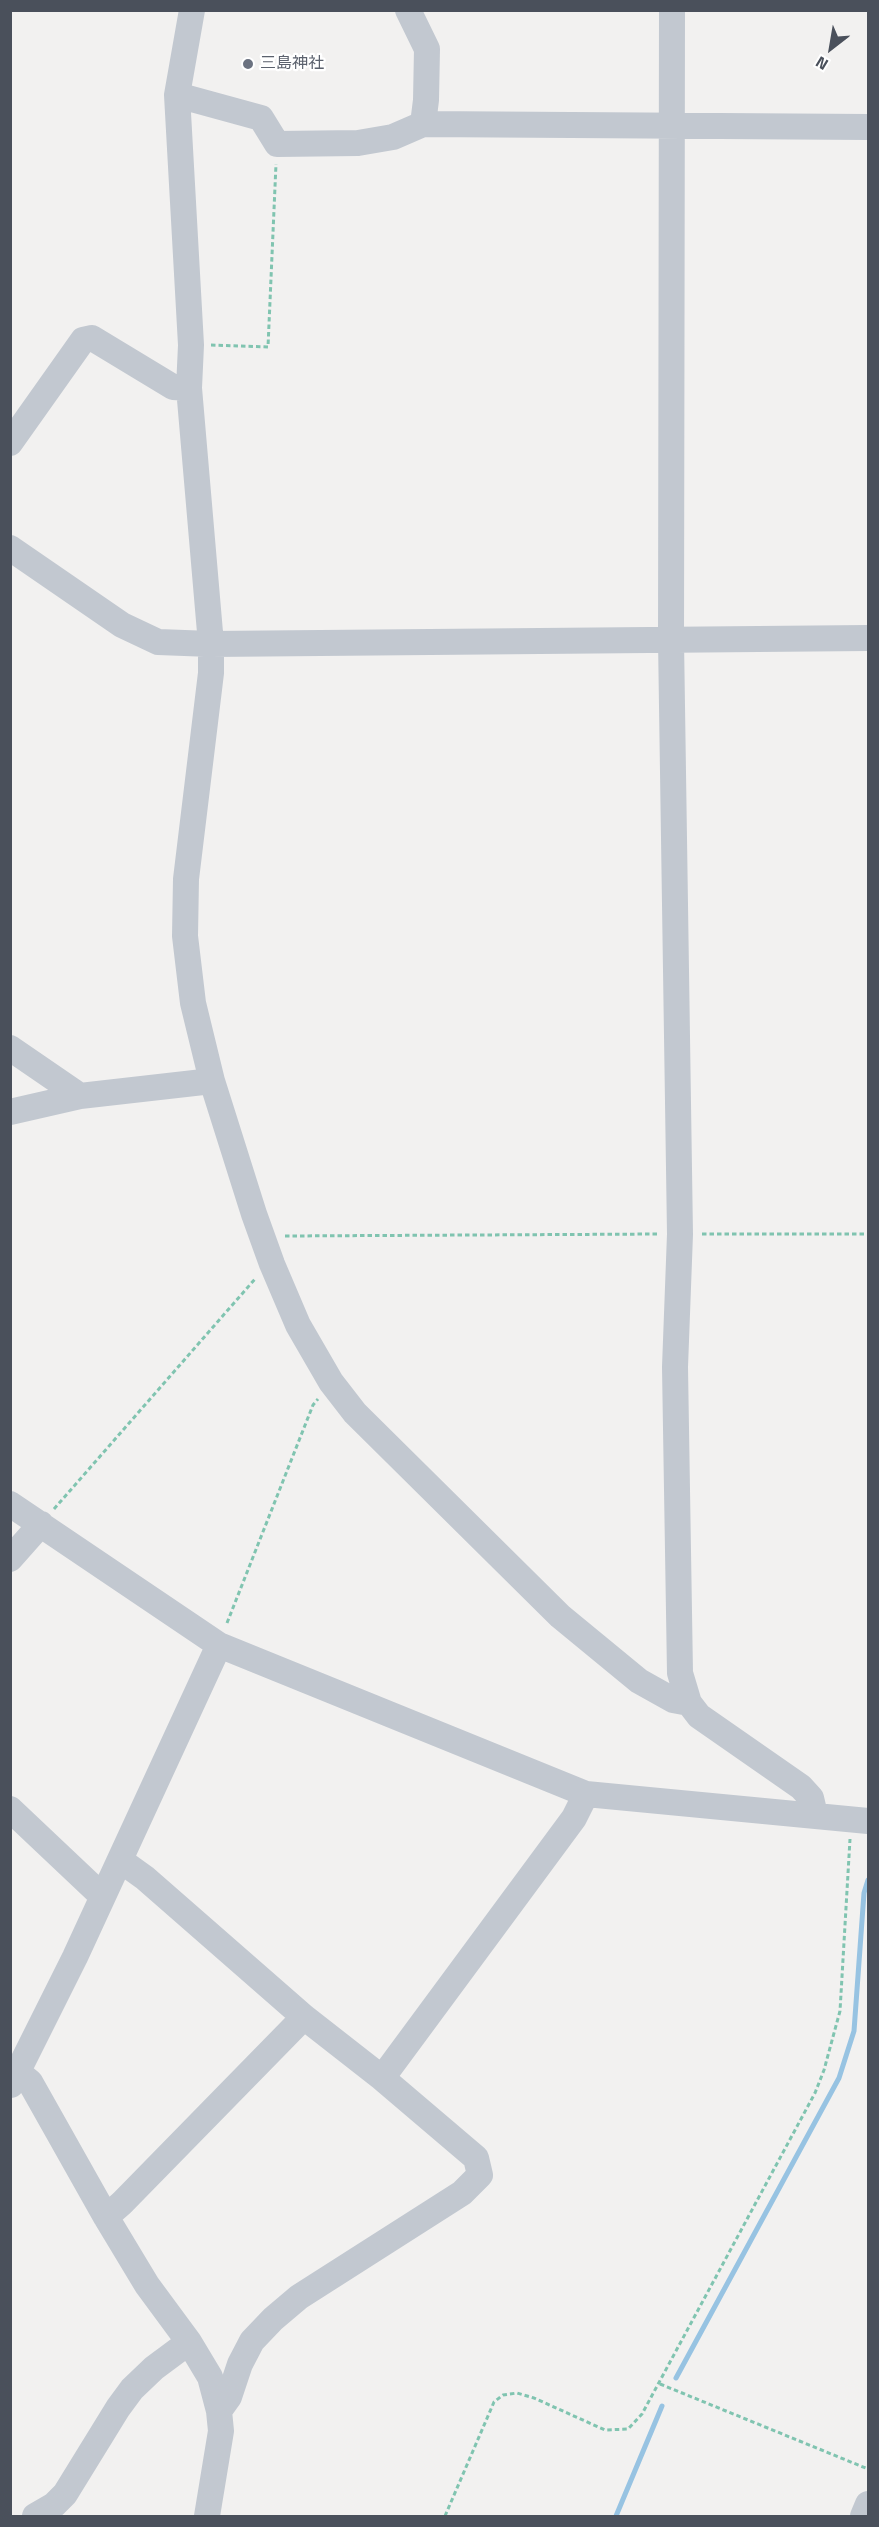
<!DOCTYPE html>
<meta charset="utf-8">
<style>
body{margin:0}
#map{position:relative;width:879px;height:2527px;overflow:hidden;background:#f2f1f0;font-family:"Titillium Web",sans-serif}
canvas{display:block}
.frame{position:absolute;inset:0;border:12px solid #4a505b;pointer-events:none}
.north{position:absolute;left:801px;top:18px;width:60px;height:60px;-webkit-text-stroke:4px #fff;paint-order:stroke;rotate:211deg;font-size:16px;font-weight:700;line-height:24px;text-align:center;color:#4a505b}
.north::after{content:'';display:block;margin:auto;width:21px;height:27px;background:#4a505b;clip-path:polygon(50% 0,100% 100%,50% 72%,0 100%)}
</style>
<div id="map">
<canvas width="879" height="2527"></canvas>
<div class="frame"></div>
<div class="north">N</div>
</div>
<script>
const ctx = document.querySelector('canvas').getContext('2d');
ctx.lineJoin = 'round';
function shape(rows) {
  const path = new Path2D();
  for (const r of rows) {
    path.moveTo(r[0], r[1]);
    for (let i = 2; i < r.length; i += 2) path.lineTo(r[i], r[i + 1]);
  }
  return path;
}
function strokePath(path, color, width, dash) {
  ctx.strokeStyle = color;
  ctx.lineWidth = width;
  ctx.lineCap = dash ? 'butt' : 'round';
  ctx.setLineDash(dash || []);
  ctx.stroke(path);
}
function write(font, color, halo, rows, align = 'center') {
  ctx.font = font + ' "Titillium Web","Noto Sans JP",sans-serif';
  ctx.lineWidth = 4.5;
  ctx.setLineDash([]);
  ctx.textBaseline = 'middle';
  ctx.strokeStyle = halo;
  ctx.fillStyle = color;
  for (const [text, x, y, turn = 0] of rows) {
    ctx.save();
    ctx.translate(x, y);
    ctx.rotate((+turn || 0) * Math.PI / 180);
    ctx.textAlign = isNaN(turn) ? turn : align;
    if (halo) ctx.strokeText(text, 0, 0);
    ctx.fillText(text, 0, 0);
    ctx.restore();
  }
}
const stream = shape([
 [676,2378,839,2078,854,2031,864,1893,868,1880],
 [616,2516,662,2406]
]);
const path = shape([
 [211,345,268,347,276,164],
 [702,1234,868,1234],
 [285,1236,660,1234],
 [54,1509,255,1279],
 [227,1623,313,1405,318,1399],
 [660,2384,868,2469],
 [445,2516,494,2402,503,2395,517,2393,534,2398,605,2430,628,2429,642,2414,815,2093,824,2070,840,2011,850,1839]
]);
const minor = shape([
 [192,10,177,95,191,345,189,388,211,644,211,673,186,879,185,936,193,1003,212,1081,254,1214,272,1264,298,1325,331,1382,355,1413,560,1616,639,1681,673,1700,689,1703],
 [408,10,427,49,426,100,423,124],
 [672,10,671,640,680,1234,675,1367,680,1673,689,1703,699,1716,801,1787,811,1798,815,1815],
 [177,95,261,118,277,144,358,143,393,137,423,124,868,127],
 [10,443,83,340,92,338,173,387,189,388],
 [10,548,122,625,158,642,211,644,868,638],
 [10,1048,80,1096],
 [10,1112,80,1096,212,1081],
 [10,1504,219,1645,586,1794,868,1821],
 [10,1559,41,1524],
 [10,1809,101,1895],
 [120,1860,145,1878,304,2017,382,2078,476,2158,480,2175,462,2193,299,2297,273,2319,252,2341,240,2364,229,2397,219,2411],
 [10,2070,19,2073,30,2082,106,2217,147,2285,189,2342,210,2377,219,2411,221,2431,207,2516],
 [382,2078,574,1818,586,1794],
 [11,2085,75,1957,219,1645],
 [106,2217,122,2203,304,2017],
 [35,2516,54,2505,65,2494,118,2408,132,2389,154,2368,189,2342],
 [863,2516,868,2504]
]);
const markers = [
 [248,64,6,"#6b7280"]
];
const worshipNames = [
 ["三島神社",260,64]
];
strokePath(stream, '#97c3e2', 5);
strokePath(path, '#80c4b0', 3, [4.5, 3]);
strokePath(minor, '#c2c8d0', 26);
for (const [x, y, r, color] of markers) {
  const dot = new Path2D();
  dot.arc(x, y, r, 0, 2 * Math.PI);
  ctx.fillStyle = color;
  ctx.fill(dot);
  strokePath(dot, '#fff', 2);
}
write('16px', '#5b616d', '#fff', worshipNames, 'left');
</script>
